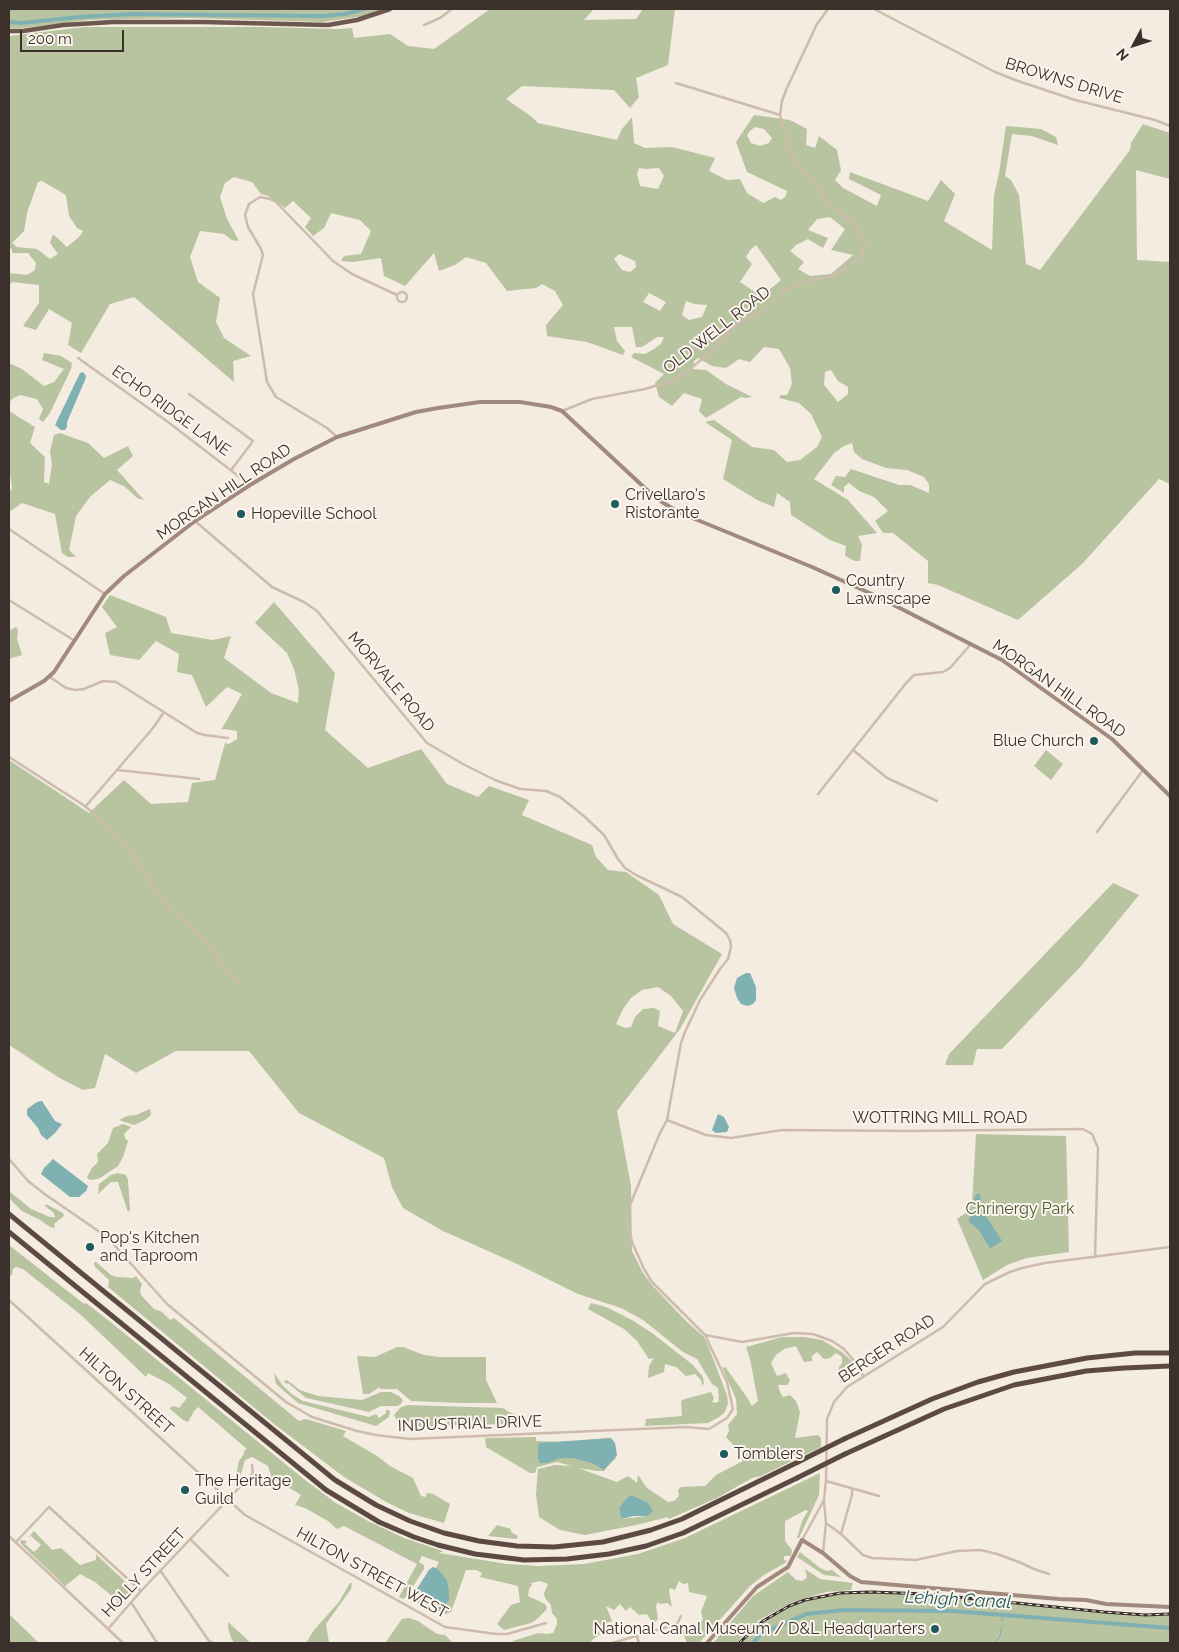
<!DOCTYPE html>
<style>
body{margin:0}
#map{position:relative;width:1179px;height:1652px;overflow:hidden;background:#f4ebe1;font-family:Raleway,sans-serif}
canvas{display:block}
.frame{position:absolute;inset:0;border:10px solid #3b302b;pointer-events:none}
.north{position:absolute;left:1109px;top:20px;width:50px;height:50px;-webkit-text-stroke:4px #fbf5ee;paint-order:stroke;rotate:230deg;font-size:14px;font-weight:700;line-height:20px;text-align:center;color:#3b302b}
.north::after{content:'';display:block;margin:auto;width:18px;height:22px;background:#3b302b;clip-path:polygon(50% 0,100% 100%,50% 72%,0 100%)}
.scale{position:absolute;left:20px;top:30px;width:104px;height:22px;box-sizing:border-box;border:2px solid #3b302b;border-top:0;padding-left:6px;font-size:15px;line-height:18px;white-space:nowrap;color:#3b302b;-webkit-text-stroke:4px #fbf5ee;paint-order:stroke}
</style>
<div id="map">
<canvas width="1179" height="1652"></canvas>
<div class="frame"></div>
<div class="north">N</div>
<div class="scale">200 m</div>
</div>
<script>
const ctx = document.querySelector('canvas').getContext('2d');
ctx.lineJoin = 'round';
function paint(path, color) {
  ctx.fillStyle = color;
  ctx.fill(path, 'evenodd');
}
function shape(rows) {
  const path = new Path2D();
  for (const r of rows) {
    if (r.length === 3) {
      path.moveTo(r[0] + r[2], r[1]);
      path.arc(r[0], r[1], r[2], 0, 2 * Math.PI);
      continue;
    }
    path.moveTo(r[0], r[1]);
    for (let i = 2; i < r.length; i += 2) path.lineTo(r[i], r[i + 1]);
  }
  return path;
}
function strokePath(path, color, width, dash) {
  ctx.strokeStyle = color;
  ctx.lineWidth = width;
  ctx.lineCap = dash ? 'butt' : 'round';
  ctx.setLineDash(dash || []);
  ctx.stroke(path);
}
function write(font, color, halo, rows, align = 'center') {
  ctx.font = font + ' Raleway,sans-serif';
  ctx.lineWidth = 4;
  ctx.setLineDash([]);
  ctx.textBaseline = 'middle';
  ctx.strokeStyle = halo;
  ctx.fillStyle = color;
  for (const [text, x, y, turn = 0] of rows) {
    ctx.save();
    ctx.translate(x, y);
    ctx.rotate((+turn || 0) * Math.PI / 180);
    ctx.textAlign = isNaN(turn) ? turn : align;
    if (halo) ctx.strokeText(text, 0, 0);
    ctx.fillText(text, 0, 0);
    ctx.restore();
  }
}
const green = shape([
 [56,9,383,9,364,16,323,22,189,18,120,19,89,20,23,28,9,28,9,10],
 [490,9,594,9,584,20,636,19,643,9,675,9,668,65,636,78,639,97,630,108,614,90,522,86,506,99,532,117,538,123,617,140,622,129,632,117,634,143,645,148,672,147,715,158,709,171,727,180,740,179,747,193,763,203,775,197,781,200,786,196,787,191,747,172,736,142,754,115,790,120,807,129,806,145,815,148,819,136,837,150,841,170,835,180,843,188,877,206,881,195,849,179,850,172,928,201,941,180,955,194,944,221,992,250,994,195,999,173,1006,126,1041,129,1056,137,1058,145,1032,136,1012,134,1005,176,1011,180,1019,195,1026,264,1040,270,1130,150,1131,143,1143,124,1170,133,1170,179,1136,170,1137,260,1170,262,1170,484,1159,479,1082,564,1018,620,938,585,928,583,928,561,893,533,883,533,875,521,888,511,874,497,859,491,849,483,844,487,844,493,831,485,836,476,845,477,851,469,899,485,910,485,929,493,929,484,924,477,907,470,886,468,862,459,854,452,852,443,844,446,834,453,814,479,848,500,877,533,858,536,862,545,860,561,855,561,845,556,846,546,830,540,791,515,790,502,777,493,774,507,757,500,723,479,732,440,705,422,714,420,752,447,774,450,787,462,800,460,817,447,822,437,811,414,799,403,779,398,781,395,787,395,792,384,790,368,779,349,764,347,750,362,739,359,726,368,712,366,698,358,694,361,693,369,706,370,726,384,752,397,745,398,741,397,706,418,699,411,702,399,684,393,672,406,659,397,655,383,664,374,631,357,634,353,645,354,654,349,661,344,664,337,657,337,642,347,636,347,632,327,614,327,617,341,625,351,623,355,587,342,547,336,546,325,563,305,555,291,542,284,536,288,507,291,486,263,466,257,455,265,439,271,434,253,405,286,384,276,381,258,353,262,341,261,344,256,361,254,371,231,360,220,331,213,324,228,313,236,305,227,311,218,293,201,285,208,268,196,261,194,252,182,234,177,225,183,220,197,227,219,239,241,232,240,224,234,200,231,190,257,198,282,220,298,216,322,224,338,251,356,233,361,234,382,134,297,110,304,81,353,68,345,72,323,49,309,36,330,23,326,39,303,39,285,12,282,9,286,9,273,27,275,35,270,36,263,28,253,12,253,12,249,9,248,9,36,85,27,262,27,338,29,352,28,354,38,390,34,408,46,434,49],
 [755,127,764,129,772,138,769,143,760,146,751,143,747,135,750,131],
 [639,168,646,169,659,168,664,176,658,189,640,186,637,174],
 [42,181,66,195,69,216,77,228,83,231,79,237,67,247,53,234,50,243,58,254,50,259,37,249,17,247,12,243,24,231,27,213,38,182],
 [830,217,845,229,831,250,853,255,831,274,810,276,798,269,804,262,790,251,796,245,808,239,823,248,828,238,808,230,817,219],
 [756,245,781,280,763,295,755,292,740,282,752,264,746,257,750,250],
 [619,254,635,261,636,267,630,272,622,270,614,259],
 [649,293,666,302,660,311,643,302],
 [686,301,694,304,707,305,702,317,689,320,682,315],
 [831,370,838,381,848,387,848,394,838,402,824,385,825,372],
 [44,353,61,356,72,363,71,369,50,413,43,422,39,419,43,409,37,399,20,395,12,399,9,403,9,363,22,369,44,386,54,382,64,369,42,360],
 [9,411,35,427,30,443,45,457,44,482,49,484,52,465,50,452,54,435,60,433,88,443,104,458,128,446,133,456,117,470,144,500,137,498,124,486,110,480,90,497,76,516,69,550,76,557,68,557,62,553,55,514,22,503,9,512,9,494,12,488,9,467],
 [110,595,166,617,171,633,213,640,231,636,224,658,271,693,298,703,299,690,294,669,287,653,255,623,274,602,335,673,325,730,368,768,421,749,447,784,478,797,489,786,529,800,522,815,592,845,596,857,608,870,626,872,659,895,673,924,722,954,680,1029,617,1111,631,1186,632,1251,643,1273,652,1285,686,1321,704,1337,707,1343,727,1395,728,1403,725,1412,719,1417,708,1423,645,1426,646,1419,682,1416,681,1401,685,1399,711,1392,714,1398,712,1402,716,1403,719,1401,718,1388,712,1384,697,1359,683,1352,643,1320,621,1308,578,1294,513,1262,443,1231,403,1208,392,1187,384,1158,299,1113,249,1051,176,1051,136,1073,105,1054,95,1088,83,1090,58,1077,9,1045,9,760,89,813,124,780,151,804,188,802,192,783,215,780,225,743,229,744,237,739,237,731,224,729,221,730,242,694,227,687,206,707,192,675,177,672,179,654,156,641,139,660,110,655,105,633,117,627,102,607],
 [658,987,671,996,683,1011,675,1033,658,1026,660,1011,654,1008,643,1009,635,1017,631,1027,625,1028,616,1024,623,1009,631,998,642,990],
 [16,627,18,630,17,639,22,655,9,659,9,631],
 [1046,750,1063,764,1051,780,1034,766],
 [1113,883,1139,895,1082,965,1002,1049,977,1049,973,1065,945,1065,949,1054],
 [150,1109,151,1115,145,1120,134,1125,119,1120,127,1116,136,1115],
 [123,1124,131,1127,124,1134,125,1138,128,1141,123,1157,118,1166,100,1178,93,1180,88,1179,87,1177,92,1168,98,1162,97,1154,108,1143,113,1128],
 [976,1134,1066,1136,1069,1252,1027,1258,1007,1265,983,1280,957,1219,967,1212,972,1204],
 [118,1173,126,1175,128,1180,130,1210,128,1212,118,1182,111,1182,98,1194,99,1184,111,1175],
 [9,1191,31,1209,50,1217,55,1217,54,1213,45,1206,46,1204,63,1213,64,1216,54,1224,55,1228,50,1227,40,1220,22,1211,9,1198],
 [9,1245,84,1304,86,1303,108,1320,305,1480,336,1503,368,1521,404,1538,443,1551,439,1553,507,1564,539,1566,584,1564,638,1554,685,1538,820,1473,819,1495,799,1538,797,1538,802,1521,808,1511,806,1510,785,1521,785,1541,792,1550,791,1556,784,1556,784,1560,787,1561,785,1563,764,1575,750,1586,699,1643,687,1643,682,1631,703,1620,701,1612,707,1596,689,1592,688,1583,683,1584,679,1581,675,1590,670,1588,669,1591,672,1607,667,1603,660,1604,658,1602,656,1606,658,1619,653,1624,647,1614,639,1615,630,1607,626,1611,620,1604,614,1610,606,1606,612,1621,604,1624,597,1631,600,1633,599,1635,592,1640,590,1643,513,1643,513,1641,538,1633,547,1634,553,1633,557,1624,557,1619,552,1613,551,1605,545,1598,544,1593,548,1584,540,1581,531,1583,532,1585,529,1589,528,1596,545,1604,547,1608,545,1611,536,1620,531,1623,504,1630,497,1624,511,1605,520,1602,518,1586,480,1577,482,1573,476,1570,466,1570,451,1612,446,1614,416,1602,414,1599,417,1589,429,1570,433,1567,436,1568,439,1562,422,1556,419,1562,424,1565,424,1569,407,1596,403,1599,399,1597,417,1564,344,1526,337,1529,328,1521,305,1508,295,1505,301,1495,278,1481,269,1478,271,1475,268,1466,252,1457,245,1460,241,1474,236,1476,239,1461,244,1454,244,1451,247,1449,198,1407,194,1411,188,1422,183,1420,169,1408,174,1406,179,1408,187,1398,169,1384,148,1373,146,1377,81,1315,23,1269,16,1267,13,1269,12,1275,9,1277],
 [94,1262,96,1262,111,1275,117,1277,133,1278,136,1276,142,1284,140,1290,141,1295,154,1309,162,1312,170,1320,174,1318,299,1421,306,1419,346,1431,343,1436,377,1456,390,1466,413,1478,421,1496,426,1497,427,1493,433,1494,450,1504,444,1523,409,1513,388,1503,344,1477,274,1424,108,1287,109,1280,95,1267],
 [591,1303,606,1307,632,1320,652,1333,693,1365,703,1377,704,1383,702,1386,701,1380,695,1374,686,1376,676,1367,665,1364,664,1372,648,1378,649,1366,654,1358,649,1359,637,1341,624,1329,588,1309],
 [782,1337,804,1337,822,1340,842,1352,854,1363,853,1367,848,1366,846,1371,849,1379,841,1383,838,1374,839,1367,842,1363,842,1357,836,1353,830,1358,824,1359,817,1352,812,1356,812,1361,804,1362,796,1346,784,1349,776,1355,771,1363,777,1376,786,1373,790,1381,787,1385,778,1385,780,1392,783,1397,790,1395,796,1401,800,1412,795,1438,818,1435,821,1438,821,1447,761,1476,752,1478,717,1498,669,1519,668,1517,636,1525,585,1535,560,1530,539,1517,536,1495,538,1469,555,1465,572,1466,557,1462,537,1467,535,1473,530,1473,486,1447,485,1438,536,1437,536,1441,570,1442,611,1438,614,1441,616,1458,606,1468,604,1471,597,1471,578,1468,617,1482,628,1476,637,1483,638,1475,647,1488,668,1502,674,1501,679,1496,678,1490,681,1487,705,1486,716,1475,743,1461,737,1449,726,1437,729,1431,728,1425,737,1414,736,1399,722,1367,726,1368,746,1396,752,1406,758,1401,750,1359,746,1347],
 [630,1495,634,1496,647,1502,647,1516,621,1519,619,1509,624,1501],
 [397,1347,403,1347,424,1355,439,1357,486,1357,486,1380,497,1403,460,1403,411,1401,397,1389,380,1389,380,1387,369,1394,363,1394,357,1356,375,1357],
 [274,1373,283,1386,293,1395,303,1401,369,1417,376,1414,379,1418,386,1413,386,1410,389,1410,390,1412,389,1417,376,1426,298,1403,276,1384],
 [287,1380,300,1390,318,1396,362,1400,381,1392,391,1392,399,1396,403,1400,401,1404,397,1406,381,1406,369,1412,306,1398,288,1383,286,1384,284,1381],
 [408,1405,503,1408,509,1412,526,1418,524,1421,518,1421,515,1424,502,1424,406,1427,398,1422,394,1415,401,1407],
 [497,1525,511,1529,511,1532,518,1536,517,1539,488,1536],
 [34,1531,52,1550,61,1548,80,1565,96,1560,96,1554,98,1556,134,1590,134,1594,116,1609,115,1606,118,1601,95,1582,80,1574,68,1584,67,1583,66,1587,20,1543,21,1540,27,1541,25,1544,34,1552,41,1545,31,1536,28,1538],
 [800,1552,820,1568,827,1571,832,1570,841,1577,824,1575,797,1557],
 [805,1569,820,1579,853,1583,851,1590,826,1592,791,1603,759,1620,736,1643,713,1643,753,1596,788,1572,796,1580,802,1581,807,1578],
 [350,1583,352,1583,351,1589,326,1624,329,1643,306,1643,314,1630,339,1602],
 [871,1592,928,1594,1104,1612,1145,1615,1170,1614,1170,1643,739,1643,763,1621,789,1606,822,1596,840,1593],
 [9,1614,39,1643,9,1643],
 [409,1618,418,1621,437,1634,445,1635,453,1643,385,1643,402,1619],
 [228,1622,251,1643,235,1643,232,1640,228,1628]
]);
const water = shape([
 [83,372,86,376,85,380,67,422,67,427,65,430,61,430,55,425,80,373],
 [746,973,750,973,756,987,756,1000,753,1004,748,1006,741,1004,737,998,734,988,737,978],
 [42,1101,55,1121,62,1124,55,1133,47,1140,41,1135,38,1128,27,1115,27,1109,37,1102],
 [718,1114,724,1117,729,1127,727,1132,716,1133,712,1130],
 [53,1159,88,1186,86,1191,79,1197,70,1197,41,1174,44,1168],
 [976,1194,980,1194,982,1210,1002,1241,991,1248,989,1247,979,1230,969,1222,969,1218,975,1212,973,1202],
 [610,1438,615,1443,617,1455,604,1470,592,1463,573,1458,560,1458,547,1463,540,1463,538,1460,538,1445,540,1443],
 [630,1495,634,1496,647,1502,653,1511,647,1516,634,1516,621,1519,619,1509,624,1501],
 [433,1567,438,1569,447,1580,449,1591,449,1600,443,1608,437,1611,431,1608,415,1598,417,1589,429,1570]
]);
const stream = shape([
 [1002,1621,1003,1615],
 [995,1643,1000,1636,1002,1626]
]);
const canal = shape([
 [9,22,22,23,79,17,131,14,322,16,345,14,364,9],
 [753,1643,761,1634,806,1614,843,1610,952,1611,1170,1628]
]);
const minor = shape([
 [874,9,995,72,1015,80,1075,100,1155,120,1170,126],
 [424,25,440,18,452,9],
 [676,83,780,115],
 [402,297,5],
 [78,358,168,422,250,485],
 [189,394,253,441,232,469],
 [562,411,592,399,645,389,671,381,685,373,712,351,733,327,763,311,784,291,802,282,833,276,856,260,862,254,865,246,858,228,831,205,799,166,788,146,780,115,782,101,786,90,817,24,828,9],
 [337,437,327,428,276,397,267,382,253,294,263,255,261,249,248,227,245,215,249,204,260,197,270,199,276,202,333,261,352,274,397,295],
 [195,521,272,587,304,602,317,611,427,743,463,764,495,780,520,789,546,791,560,797,585,817,604,835,618,859,625,868,636,875,682,897,726,933,730,940,731,947,728,959,720,969,700,1000,685,1032,681,1043,667,1120,660,1133,630,1205,627,1217,632,1242,644,1269,652,1282,705,1335,742,1342,794,1333,813,1334,832,1341,844,1349,860,1368,863,1376],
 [9,529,105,594],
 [9,600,75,641],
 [50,677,66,688,75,690,84,689,103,681,116,682,197,733,205,735,228,738],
 [853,750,887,778,937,801],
 [9,757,82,804,101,819,136,860,162,900,174,913,198,933,239,984],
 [118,770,199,779],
 [818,794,907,682,914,675,943,672,950,668,971,644],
 [86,806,153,728,164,712],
 [1097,832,1143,770],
 [667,1120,706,1135,731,1138,782,1130,913,1131,1083,1129,1092,1134,1098,1148,1095,1257],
 [9,1159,28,1181,46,1195,107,1237,167,1304,286,1402,312,1417,357,1431,376,1435,410,1439,686,1427,709,1429,727,1418,733,1409,727,1382,705,1335],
 [9,1300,245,1515,445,1627,496,1634,507,1634,546,1623],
 [826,1481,879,1496],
 [826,1523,841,1534,863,1555,872,1558,916,1560,957,1551,981,1550,997,1554,1019,1562,1034,1569,1049,1574],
 [841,1534,852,1495,852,1488],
 [9,1536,123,1643],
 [190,1539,228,1576],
 [802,1540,824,1500,826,1481,827,1419,834,1402,847,1387,943,1327,985,1284,1010,1272,1022,1268,1045,1263,1170,1247],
 [16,1542,49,1507,141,1591],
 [823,1553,826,1523,824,1502],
 [160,1570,209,1641,213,1643],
 [131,1602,157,1643],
 [108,1629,141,1591,253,1473,252,1465],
 [681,1634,677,1624,681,1616],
 [637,1637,639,1643],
 [612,1643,677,1624]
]);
const secondary = shape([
 [9,701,44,681,54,672,105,594,124,576,195,521,250,485,294,459,337,437,416,412,438,408,480,402,520,402,551,407,562,411,647,490,662,502,678,512,812,567,874,595,1002,660,1112,739,1170,796],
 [707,1643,757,1587,788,1567,802,1540,823,1553,850,1576,861,1582,1059,1599,1086,1600,1106,1604,1170,1607]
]);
const trunk = shape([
 [9,31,23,31,63,25,113,22,203,22,328,25,357,20,390,9]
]);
const motorway = shape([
 [9,1214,335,1480,376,1505,410,1521,444,1533,479,1541,517,1546,554,1547,603,1542,651,1530,682,1519,798,1462],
 [9,1232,326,1490,379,1522,414,1537,438,1545,475,1554,524,1560,567,1559,609,1554,646,1546,683,1533,797,1478],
 [844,1439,932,1399,978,1382,1014,1372,1087,1358,1135,1353,1170,1353],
 [845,1454,944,1409,1014,1385,1086,1371,1124,1368,1170,1366]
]);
const rail = shape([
 [739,1643,763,1621,789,1606,805,1600,840,1593,871,1592,928,1594,1104,1612,1145,1615,1170,1614]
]);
const motorwayBridge = shape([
 [798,1462,844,1439],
 [797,1478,845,1454]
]);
const markers = [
 [615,504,5,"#1f5a5e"],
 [241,514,5,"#1f5a5e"],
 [836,590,5,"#1f5a5e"],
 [1094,741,5,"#1f5a5e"],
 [90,1247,5,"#1f5a5e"],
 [724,1454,5,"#1f5a5e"],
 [185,1490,5,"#1f5a5e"],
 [935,1629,5,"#1f5a5e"]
];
const streetNames = [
 ["BROWNS DRIVE",1064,81,17],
 ["OLD WELL ROAD",717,330,-38],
 ["ECHO RIDGE LANE",171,411,36],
 ["MORGAN HILL ROAD",224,492,-34],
 ["MORVALE ROAD",391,682,50],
 ["MORGAN HILL ROAD",1059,689,35],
 ["WOTTRING MILL ROAD",940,1118],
 ["BERGER ROAD",887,1349,-33],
 ["HILTON STREET",126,1391,42],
 ["INDUSTRIAL DRIVE",470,1424,-2],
 ["HOLLY STREET",144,1573,-47],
 ["HILTON STREET WEST",372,1573,29]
];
const poiNames = [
 ["Crivellaro's",625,495],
 ["Ristorante",625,513],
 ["Hopeville School",251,514],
 ["Country",846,581],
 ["Lawnscape",846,599],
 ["Blue Church",1084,741,"right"],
 ["Pop's Kitchen",100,1238],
 ["and Taproom",100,1256],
 ["Tomblers",734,1454],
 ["The Heritage",195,1481],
 ["Guild",195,1499],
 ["National Canal Museum / D&L Headquarters",925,1629,"right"]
];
const parkNames = [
 ["Chrinergy Park",1020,1209]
];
const waterNames = [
 ["Lehigh Canal",958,1600,3]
];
paint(green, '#b8c4a0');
paint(water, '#7fb0b2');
strokePath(stream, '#7fb0b2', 1);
strokePath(canal, '#7fb0b2', 4);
strokePath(minor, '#cdbbac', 2.5);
strokePath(secondary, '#a18a7d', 4);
strokePath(trunk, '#6c584f', 4.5);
strokePath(motorway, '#5c4a42', 5);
strokePath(rail, '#3b302b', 3);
strokePath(rail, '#fbf5ee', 1, [4]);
strokePath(motorwayBridge, '#5c4a42', 5);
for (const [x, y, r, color] of markers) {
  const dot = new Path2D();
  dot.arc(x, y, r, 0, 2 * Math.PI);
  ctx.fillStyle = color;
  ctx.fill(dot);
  strokePath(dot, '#fbf5ee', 2);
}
write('16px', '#3b302b', '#fbf5ee', streetNames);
write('16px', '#3b302b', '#fbf5ee', poiNames, 'left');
write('16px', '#4a5a2e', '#fbf5ee', parkNames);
write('italic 18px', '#1f5a5e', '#fbf5ee', waterNames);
</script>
